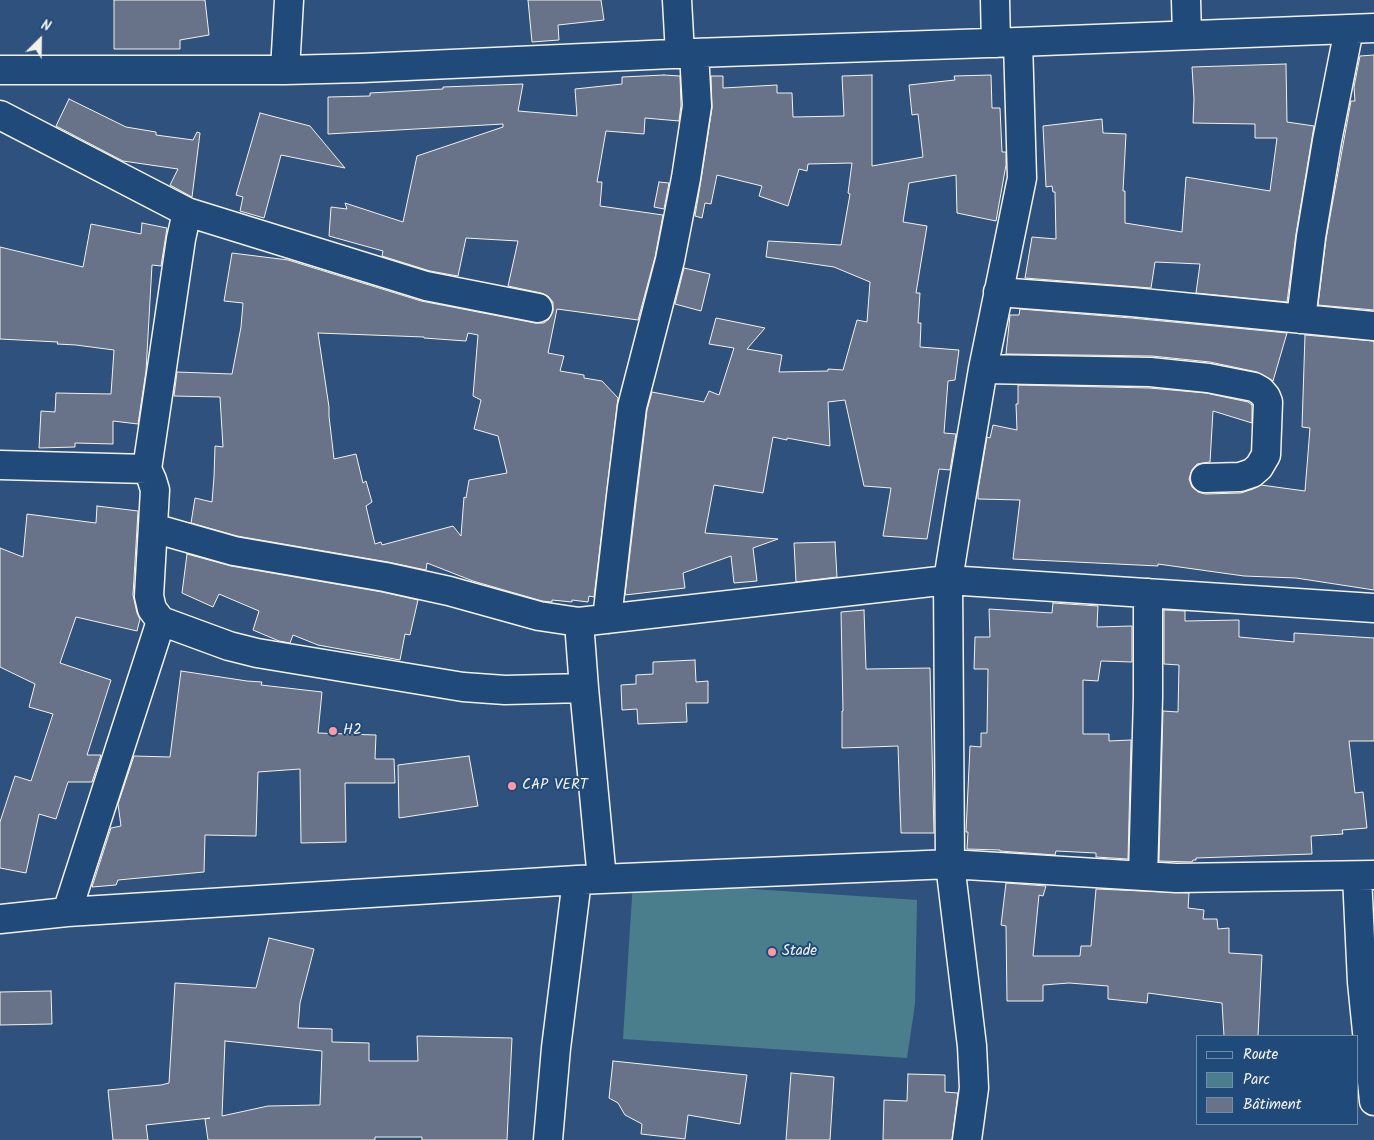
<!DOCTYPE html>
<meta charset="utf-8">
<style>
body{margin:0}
#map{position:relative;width:1374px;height:1140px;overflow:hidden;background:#2e527d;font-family:Kalam,sans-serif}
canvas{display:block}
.legend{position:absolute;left:1196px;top:1035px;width:162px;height:90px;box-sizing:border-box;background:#1f4a7a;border:1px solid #748da6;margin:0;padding:6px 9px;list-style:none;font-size:15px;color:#f4f1e8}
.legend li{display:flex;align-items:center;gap:10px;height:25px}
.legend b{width:25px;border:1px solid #748da6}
.north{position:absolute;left:15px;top:15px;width:50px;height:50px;-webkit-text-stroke:4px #1f4a7a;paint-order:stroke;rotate:23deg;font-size:14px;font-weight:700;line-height:20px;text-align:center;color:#f4f1e8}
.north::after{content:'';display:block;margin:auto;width:18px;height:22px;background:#f4f1e8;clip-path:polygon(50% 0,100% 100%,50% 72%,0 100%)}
</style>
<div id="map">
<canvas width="1374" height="1140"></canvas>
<ul class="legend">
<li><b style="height:6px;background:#1f4a7a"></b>Route</li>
<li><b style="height:14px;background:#4b7e8c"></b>Parc</li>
<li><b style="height:14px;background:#687288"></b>Bâtiment</li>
</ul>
<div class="north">N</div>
</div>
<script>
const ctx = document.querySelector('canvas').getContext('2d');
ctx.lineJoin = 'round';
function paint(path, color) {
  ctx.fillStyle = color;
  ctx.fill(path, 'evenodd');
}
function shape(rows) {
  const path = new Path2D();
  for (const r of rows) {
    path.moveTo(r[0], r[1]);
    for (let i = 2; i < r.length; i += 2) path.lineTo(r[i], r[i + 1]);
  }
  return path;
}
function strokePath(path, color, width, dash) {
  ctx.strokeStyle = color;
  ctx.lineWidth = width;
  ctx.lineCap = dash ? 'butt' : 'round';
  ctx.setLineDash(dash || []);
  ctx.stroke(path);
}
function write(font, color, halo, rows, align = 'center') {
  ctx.font = font + ' Kalam,sans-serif';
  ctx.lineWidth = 4;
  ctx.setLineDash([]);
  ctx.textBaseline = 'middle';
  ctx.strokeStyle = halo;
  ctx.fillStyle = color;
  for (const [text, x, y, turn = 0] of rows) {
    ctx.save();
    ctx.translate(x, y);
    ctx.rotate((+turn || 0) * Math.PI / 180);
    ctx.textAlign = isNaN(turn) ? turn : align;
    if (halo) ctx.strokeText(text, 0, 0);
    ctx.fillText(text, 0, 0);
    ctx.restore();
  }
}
const green = shape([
 [633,881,917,900,915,1004,907,1058,623,1039]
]);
const building = shape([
 [114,0,205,0,209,35,180,40,180,49,114,49,114,0],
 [528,0,601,0,604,20,558,25,559,40,532,42,528,0],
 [1374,55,1374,310,1318,305,1326,239,1351,101,1355,101,1354,87,1360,56,1374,55],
 [1286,64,1287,122,1314,126,1296,234,1287,302,1196,293,1200,264,1155,262,1151,288,1025,278,1032,237,1056,239,1055,192,1053,192,1052,186,1046,187,1043,126,1102,119,1103,133,1126,134,1123,191,1125,191,1125,223,1182,232,1186,177,1270,191,1277,138,1255,138,1255,124,1193,123,1194,99,1192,67,1286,64],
 [664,75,680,76,681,105,679,121,645,118,644,134,606,131,597,182,602,182,600,206,663,215,655,257,638,320,557,309,548,353,564,356,560,371,584,375,584,378,602,381,618,398,594,597,589,596,588,602,572,600,572,602,552,600,552,602,542,601,473,581,427,563,426,570,388,562,237,536,191,523,195,498,212,502,214,477,215,446,223,447,220,397,174,396,177,372,232,374,241,327,243,303,224,301,232,253,288,260,421,301,535,323,544,323,549,319,553,311,553,302,548,296,541,293,508,286,518,241,466,238,458,276,430,271,382,256,383,251,329,236,331,207,347,209,345,203,403,222,417,156,503,127,503,124,328,134,328,97,370,96,370,93,443,89,443,87,523,84,518,111,577,116,575,89,622,84,622,77,664,75],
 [318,333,424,337,424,338,466,341,468,333,478,335,473,396,481,400,474,429,498,436,507,473,469,480,466,498,464,497,461,536,453,526,382,545,381,542,375,544,366,506,372,502,366,481,363,483,356,454,334,459,329,416,329,407,318,333],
 [872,75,872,166,923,157,918,114,912,115,909,85,955,80,954,76,991,75,992,108,1000,108,1002,152,1006,152,1006,165,996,221,957,213,956,175,909,183,903,222,927,226,916,293,920,293,918,323,921,323,920,347,959,350,955,380,948,381,944,433,956,434,950,470,939,469,927,539,883,536,891,488,864,486,845,400,828,402,830,446,787,438,787,440,773,437,763,493,714,485,705,533,778,539,753,548,757,581,734,583,731,556,683,573,685,588,625,595,647,410,652,392,704,402,709,391,719,395,734,348,709,344,716,318,765,328,747,349,782,355,779,372,828,371,828,369,843,370,857,320,867,322,870,282,834,267,766,257,768,241,841,245,850,194,848,193,852,163,808,164,807,171,799,169,788,206,759,196,762,186,717,175,711,204,705,203,702,218,695,216,701,180,712,108,711,76,723,76,723,88,777,85,777,93,792,93,793,117,844,116,842,76,872,75],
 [69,99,126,127,156,132,156,135,193,140,197,132,200,133,192,197,170,185,178,169,123,161,56,126,69,99],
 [260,113,310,126,345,168,281,155,264,218,240,211,243,197,236,195,260,113],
 [659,182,669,183,664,209,654,207,659,182],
 [142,223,167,228,161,266,152,265,146,371,138,424,113,421,113,444,75,443,75,447,39,448,41,411,55,412,56,393,111,394,114,350,76,345,57,344,58,342,0,339,0,247,83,267,91,224,141,234,142,223],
 [684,268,710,274,701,311,675,304,684,268],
 [1020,309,1131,318,1287,333,1273,381,1257,372,1210,362,1152,356,1006,354,1010,315,1019,315,1020,309],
 [1305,335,1374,341,1374,590,1296,578,1244,576,1158,564,1158,566,1013,559,1020,500,978,499,978,490,987,437,990,438,993,425,1017,430,1016,404,1018,404,1018,385,1149,388,1206,393,1248,402,1252,405,1252,423,1213,411,1210,462,1197,464,1192,470,1189,479,1192,487,1198,492,1205,494,1241,493,1253,489,1261,485,1305,491,1310,428,1302,427,1305,335],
 [97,506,138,511,133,595,137,613,140,619,137,631,76,617,60,663,111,680,87,755,101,755,92,782,68,782,56,819,39,814,26,873,0,868,0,822,15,776,31,781,53,714,29,707,35,684,0,667,0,548,23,557,27,514,96,523,97,506],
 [835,542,837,577,796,582,794,543,835,542],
 [187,554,231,566,382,592,418,600,410,635,405,634,400,660,318,645,293,635,290,643,279,641,253,630,259,611,219,594,213,607,182,593,187,554],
 [1053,603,1098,606,1097,627,1132,626,1132,662,1101,661,1098,681,1083,680,1083,734,1109,734,1109,741,1131,740,1128,859,1096,857,1096,853,1056,851,1055,855,1000,851,1000,850,967,849,968,832,966,832,970,746,981,747,981,733,987,733,988,669,974,669,975,637,990,637,989,609,1052,613,1053,603],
 [864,610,866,669,930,668,934,833,901,833,898,746,842,748,842,711,843,711,841,612,864,610],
 [1164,610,1185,611,1185,621,1239,620,1239,637,1294,642,1294,633,1374,638,1374,741,1349,741,1355,793,1363,792,1367,828,1342,830,1343,834,1311,836,1312,854,1196,858,1196,860,1193,860,1192,862,1159,861,1163,711,1178,712,1179,665,1164,664,1164,610],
 [695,660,696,682,708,681,708,703,686,703,687,722,638,724,637,709,622,710,621,685,636,684,636,675,653,674,653,662,695,660],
 [181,671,247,681,262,682,261,685,322,692,318,733,376,735,375,759,394,759,395,783,345,783,346,842,301,843,300,769,258,772,256,836,205,835,204,872,118,880,116,885,92,887,111,828,121,826,118,804,134,756,170,757,181,671],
 [469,756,478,806,399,818,398,765,469,756],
 [1006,883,1046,886,1043,896,1039,895,1033,956,1080,956,1081,946,1091,946,1096,889,1189,893,1188,908,1204,910,1203,919,1217,919,1218,929,1229,928,1229,953,1262,955,1258,1036,1224,1036,1222,1003,1148,993,1147,1003,1108,999,1108,986,1069,983,1043,985,1043,1001,1007,1001,1006,926,1001,925,1006,883],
 [269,938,314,949,300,1003,298,1028,332,1029,332,1042,369,1043,369,1061,418,1061,417,1036,512,1038,507,1140,422,1140,422,1137,375,1137,375,1140,208,1140,205,1119,210,1118,146,1125,148,1140,113,1140,108,1090,161,1085,169,1083,175,983,256,988,269,938],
 [225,1041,322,1051,320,1105,268,1106,222,1116,225,1041],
 [51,991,52,1024,0,1025,0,992,51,991],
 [613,1061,747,1075,740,1124,688,1115,685,1139,641,1134,642,1124,625,1115,618,1103,609,1098,613,1061],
 [791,1073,834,1077,830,1140,786,1140,791,1073],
 [908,1074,945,1075,945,1092,958,1093,952,1140,883,1140,884,1100,907,1101,908,1074]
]);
const street = shape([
 [677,0,680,54],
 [995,0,996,43],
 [1186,0,1187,35],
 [0,70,285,70,362,68,694,53,1018,42,1374,28],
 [285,70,289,0],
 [0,115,187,212,426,286,538,308],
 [187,212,181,239,147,469,152,480,155,490,149,596,152,609,161,621,229,646,257,653,463,687,505,690,584,688],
 [998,292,1132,302,1374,326],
 [1301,319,1311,237,1327,141,1349,29],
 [983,369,1150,372,1208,378,1254,387,1261,391,1266,397,1268,402,1266,455,1259,467,1252,473,1240,477,1205,478],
 [0,465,147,469],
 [153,528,234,551,385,577,449,591,539,616,579,622,948,580,1374,608],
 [607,619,621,496,632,407,670,260,686,178,697,106,694,53],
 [579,622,584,688,602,879],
 [1143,876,1148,697,1148,593],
 [1357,876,1362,982,1374,1101],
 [67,912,161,621],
 [0,919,67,912,577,880,950,864,1176,878,1374,875],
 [548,1140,556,1048,577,880],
 [967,1140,974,1088,972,1046,950,864,948,580,961,499,983,369,1022,178,1018,42]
]);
const markers = [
 [333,731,5,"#ff9aa2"],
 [512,786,5,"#ff9aa2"],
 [772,952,5,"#ff9aa2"]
];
const poiNames = [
 ["H2",343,731],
 ["CAP VERT",522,786],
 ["Stade",782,952]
];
paint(green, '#4b7e8c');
paint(building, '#687288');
strokePath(building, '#f4f1e8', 1);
strokePath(street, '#f4f1e8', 31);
strokePath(street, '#1f4a7a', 28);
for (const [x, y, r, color] of markers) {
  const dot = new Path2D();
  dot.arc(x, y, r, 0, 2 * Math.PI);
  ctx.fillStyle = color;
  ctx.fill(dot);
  strokePath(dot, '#1f4a7a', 2);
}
write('15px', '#f4f1e8', '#1f4a7a', poiNames, 'left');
</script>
